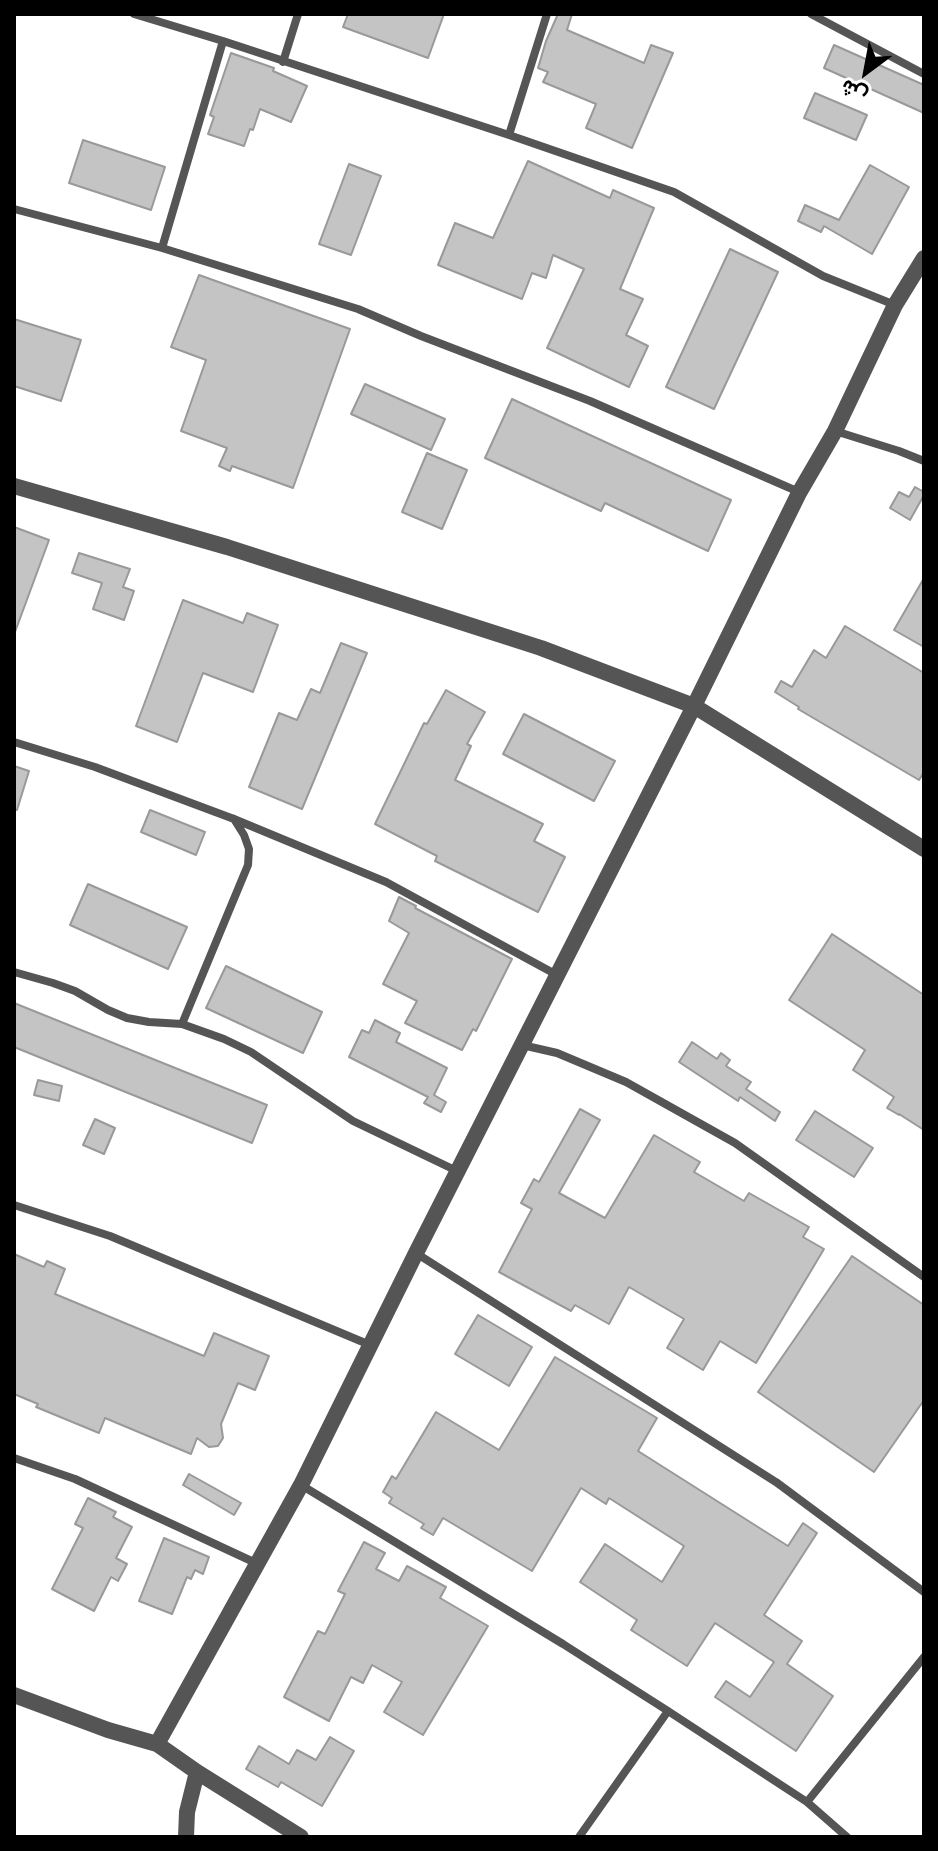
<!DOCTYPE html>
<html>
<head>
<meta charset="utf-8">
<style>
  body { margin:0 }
  #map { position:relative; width:938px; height:1851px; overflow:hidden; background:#fff; font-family:"Titillium Web",Vazirmatn,sans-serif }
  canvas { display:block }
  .frame { position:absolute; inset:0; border:16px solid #000; pointer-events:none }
  .north { position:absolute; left:826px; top:32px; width:80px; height:80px; -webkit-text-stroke:6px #fff; paint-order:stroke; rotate:212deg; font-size:22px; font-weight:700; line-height:32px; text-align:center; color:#000 }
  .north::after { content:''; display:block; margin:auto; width:28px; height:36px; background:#000; clip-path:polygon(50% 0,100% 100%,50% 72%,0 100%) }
</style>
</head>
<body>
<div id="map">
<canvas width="938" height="1851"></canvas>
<div class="frame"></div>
<div class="north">ش</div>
</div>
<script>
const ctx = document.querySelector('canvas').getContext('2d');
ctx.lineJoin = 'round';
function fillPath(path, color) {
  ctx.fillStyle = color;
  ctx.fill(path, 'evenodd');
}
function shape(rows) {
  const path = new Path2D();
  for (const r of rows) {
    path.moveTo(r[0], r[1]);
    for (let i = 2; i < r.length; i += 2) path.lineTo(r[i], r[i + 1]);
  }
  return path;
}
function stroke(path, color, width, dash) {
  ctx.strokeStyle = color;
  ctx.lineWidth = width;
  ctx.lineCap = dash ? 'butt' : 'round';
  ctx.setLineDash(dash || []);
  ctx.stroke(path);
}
const building = shape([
  [348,14,444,14,428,58,343,27,348,14],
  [558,14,572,14,567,30,644,63,651,45,673,53,632,148,586,128,596,104,543,82,548,72,538,68,546,41,558,14],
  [834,45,924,85,924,113,824,68,834,45],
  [231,53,274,68,273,71,307,86,291,122,260,109,253,130,250,129,244,146,208,134,214,117,210,115,231,53],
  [815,93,867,115,856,140,804,118,815,93],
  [83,140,165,167,151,210,69,183,83,140],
  [528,161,610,198,613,190,654,208,620,289,643,299,626,335,648,346,629,387,547,348,584,269,553,255,546,278,532,273,522,299,438,265,455,223,493,238,528,161],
  [349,164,381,176,351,255,319,244,349,164],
  [870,165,909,187,872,254,824,226,821,232,798,221,805,205,839,220,870,165],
  [730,249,778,272,714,409,666,387,730,249],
  [199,275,350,329,293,488,232,466,230,471,219,466,227,448,181,431,206,360,171,347,199,275],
  [14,319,81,340,61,401,14,386,14,319],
  [365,384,445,419,431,450,351,414,365,384],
  [512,399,731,500,708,551,605,503,601,511,485,458,512,399],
  [427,453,467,470,442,529,402,512,427,453],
  [915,487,924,492,924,495,910,520,890,508,899,492,909,497,915,487],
  [14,527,49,540,15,632,14,632,14,527],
  [79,553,130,569,123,587,134,591,124,620,93,609,102,583,72,573,79,553],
  [924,578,924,647,894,630,924,578],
  [183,600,243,623,247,613,278,625,253,692,203,673,177,742,136,726,183,600],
  [845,626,924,673,924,772,919,780,798,709,799,707,775,692,781,681,792,687,814,650,826,658,845,626],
  [341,643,367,653,302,809,249,787,279,713,297,720,311,689,320,693,341,643],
  [446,690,485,712,467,744,471,746,455,780,543,824,534,841,565,857,538,912,435,861,437,856,375,824,424,723,427,724,446,690],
  [524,714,615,761,594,801,503,754,524,714],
  [14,766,29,771,17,810,14,809,14,766],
  [150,810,205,832,196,855,141,832,150,810],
  [88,884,187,927,168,969,70,925,88,884],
  [399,897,416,906,415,908,512,959,476,1031,473,1029,462,1050,405,1023,417,1001,383,984,409,933,389,921,399,897],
  [832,934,924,995,924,1130,899,1114,899,1115,887,1108,894,1097,853,1070,865,1050,789,1000,832,934],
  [226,966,322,1012,303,1053,206,1008,226,966],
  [14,1003,267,1105,252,1143,14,1047,14,1003],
  [375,1020,400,1033,396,1042,447,1068,434,1095,446,1102,441,1112,424,1103,428,1097,349,1057,362,1030,369,1033,375,1020],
  [692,1042,717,1059,721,1053,730,1060,726,1066,751,1082,746,1089,780,1112,775,1121,740,1097,738,1101,679,1062,692,1042],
  [38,1080,62,1086,59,1101,34,1095,38,1080],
  [580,1109,600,1120,559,1193,605,1218,654,1135,700,1162,694,1172,744,1201,749,1193,809,1227,803,1237,824,1249,756,1363,720,1341,703,1370,667,1348,684,1319,629,1287,609,1324,575,1305,571,1311,499,1272,532,1209,521,1203,534,1179,539,1182,580,1109],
  [815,1111,873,1148,854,1177,796,1140,815,1111],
  [95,1119,115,1128,104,1154,83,1145,95,1119],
  [14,1254,44,1267,47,1261,65,1269,55,1294,204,1356,214,1333,269,1356,255,1390,238,1383,221,1424,223,1438,218,1446,209,1447,197,1438,191,1454,105,1418,99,1433,36,1407,38,1404,14,1394,14,1254],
  [852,1256,924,1305,924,1400,874,1472,758,1392,852,1256],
  [478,1315,532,1347,509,1386,455,1354,478,1315],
  [555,1357,657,1418,638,1451,788,1546,803,1523,817,1533,764,1615,802,1641,787,1664,833,1696,796,1751,715,1697,726,1681,750,1697,774,1662,715,1623,687,1666,631,1630,637,1620,580,1582,605,1544,662,1582,684,1546,609,1498,606,1504,581,1488,532,1571,443,1518,433,1535,421,1528,424,1524,389,1503,392,1498,383,1492,392,1476,396,1479,436,1412,499,1450,555,1357],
  [189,1474,241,1503,234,1515,183,1485,189,1474],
  [88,1498,116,1512,113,1517,132,1527,116,1558,127,1564,118,1581,111,1577,94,1611,52,1589,83,1528,75,1524,88,1498],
  [164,1538,209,1557,203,1574,195,1570,191,1579,187,1577,172,1614,139,1601,164,1538],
  [364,1542,385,1553,376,1569,399,1581,407,1566,446,1587,440,1598,488,1626,423,1735,384,1712,402,1682,372,1665,363,1683,351,1677,329,1721,284,1697,318,1631,325,1634,345,1594,338,1591,364,1542],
  [330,1737,354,1751,322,1806,281,1782,278,1787,246,1769,259,1746,289,1764,297,1750,316,1760,330,1737]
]);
const service = shape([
  [134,14,223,41,509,135,674,192,823,276,895,305],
  [811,14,924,74],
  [283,62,298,14],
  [509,135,547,14],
  [14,209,162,248,358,309,421,336,590,401,799,492],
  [162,248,223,41],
  [835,431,899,451,924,461],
  [14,742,95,767,234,819,386,882,557,975],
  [14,972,53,983,75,991,108,1010,127,1018,149,1022,182,1024,224,1039,251,1052,353,1121,457,1171],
  [182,1024,248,865,249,849,244,835,234,819],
  [522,1045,557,1053,626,1082,735,1143,924,1277],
  [14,1205,110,1236,370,1345],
  [416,1253,776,1482,924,1592],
  [14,1458,75,1479,258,1564],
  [301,1485,563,1644,668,1711,807,1802,847,1837],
  [807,1802,924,1657],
  [579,1837,668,1711]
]);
const minor = shape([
  [14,486,227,547,541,648,694,706,924,849],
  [14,1695,108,1730,157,1744,197,1772,301,1837],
  [157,1744,301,1485,416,1253,694,706,799,493,835,431,895,305,924,258],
  [186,1837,187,1812,197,1772]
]);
fillPath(building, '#c4c4c4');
stroke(building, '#999', 2);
stroke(service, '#555', 8);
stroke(minor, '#555', 16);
</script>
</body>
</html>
